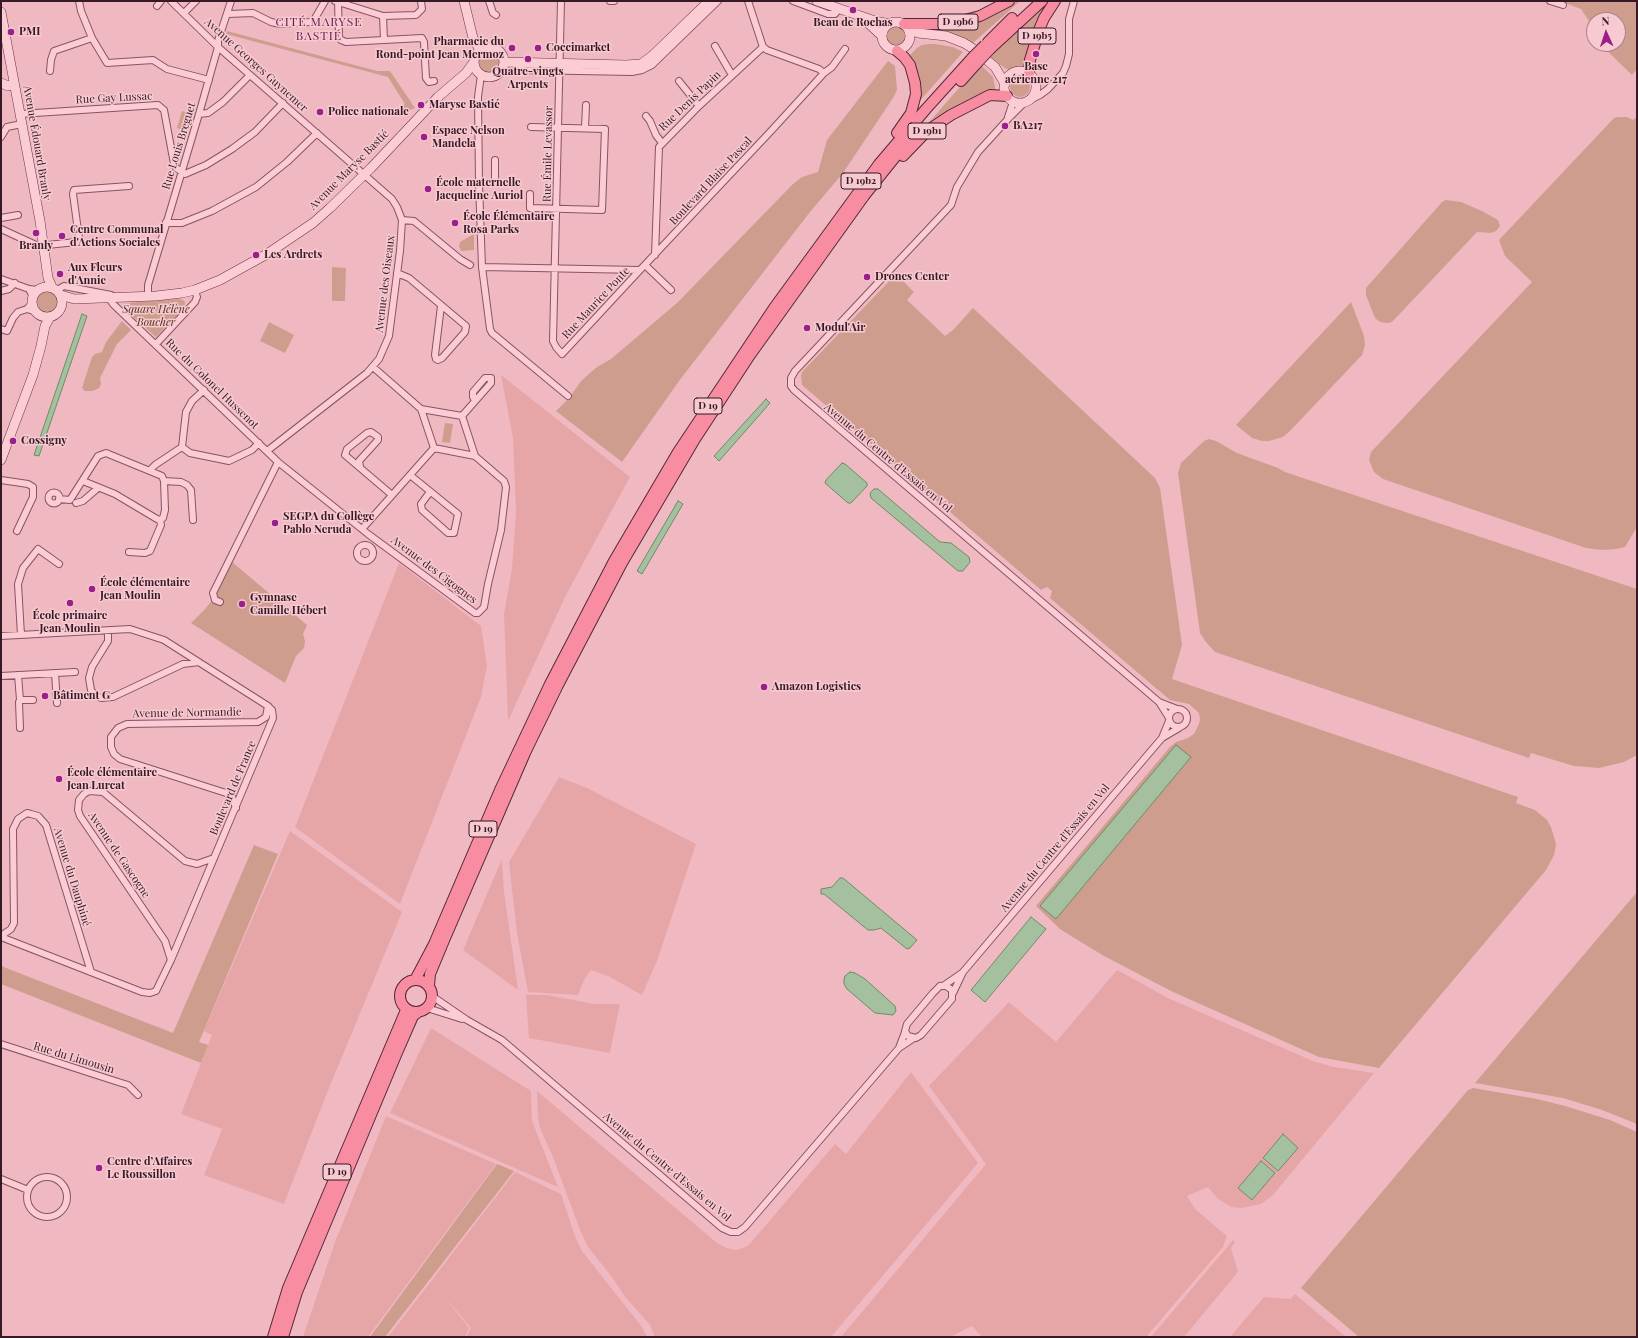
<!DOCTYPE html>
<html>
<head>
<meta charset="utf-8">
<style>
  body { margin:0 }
  #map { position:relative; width:1638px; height:1338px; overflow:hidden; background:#f0b9c2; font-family:"Playfair Display",serif }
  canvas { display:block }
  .frame { position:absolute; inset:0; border:2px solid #351924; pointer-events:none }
  .north { position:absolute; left:1586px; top:12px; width:40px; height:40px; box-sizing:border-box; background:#f7c9d0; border:1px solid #a9838b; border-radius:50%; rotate:357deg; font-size:11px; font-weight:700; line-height:16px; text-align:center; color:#351924 }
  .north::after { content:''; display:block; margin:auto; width:14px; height:18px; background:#9a1f8b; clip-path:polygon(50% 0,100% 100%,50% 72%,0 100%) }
</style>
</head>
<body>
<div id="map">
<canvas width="1638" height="1338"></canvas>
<div class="frame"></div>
<div class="north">N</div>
</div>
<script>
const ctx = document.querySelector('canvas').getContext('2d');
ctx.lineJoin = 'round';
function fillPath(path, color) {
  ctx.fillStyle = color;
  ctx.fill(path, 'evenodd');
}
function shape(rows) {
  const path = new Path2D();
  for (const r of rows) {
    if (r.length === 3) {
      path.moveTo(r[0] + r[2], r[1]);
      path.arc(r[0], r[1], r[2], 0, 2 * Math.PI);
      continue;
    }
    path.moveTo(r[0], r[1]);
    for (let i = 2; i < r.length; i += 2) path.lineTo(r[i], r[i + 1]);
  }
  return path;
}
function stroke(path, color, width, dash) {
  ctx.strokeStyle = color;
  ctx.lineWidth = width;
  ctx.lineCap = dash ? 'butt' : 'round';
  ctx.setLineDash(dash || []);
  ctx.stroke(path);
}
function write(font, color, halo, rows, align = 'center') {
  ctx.font = font + ' "Playfair Display",serif';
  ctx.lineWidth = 3;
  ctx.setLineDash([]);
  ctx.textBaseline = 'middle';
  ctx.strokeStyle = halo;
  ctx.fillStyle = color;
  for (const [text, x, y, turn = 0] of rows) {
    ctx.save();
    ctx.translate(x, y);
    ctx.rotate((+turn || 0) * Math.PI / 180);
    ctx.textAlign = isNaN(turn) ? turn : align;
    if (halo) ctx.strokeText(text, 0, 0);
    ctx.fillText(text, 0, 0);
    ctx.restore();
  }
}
const farmland = shape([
  [501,375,630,477,567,593,508,721,504,614,512,568,516,511,513,438],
  [399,563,481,626,487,666,481,697,400,904,295,827],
  [559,777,587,788,696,844,657,961,642,995,608,976,591,970,584,980,578,995,528,992,517,933,509,862],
  [290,831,402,912,327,1093,284,1204,204,1175,222,1129,181,1114,212,1035,204,1031],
  [502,859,504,892,518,990,463,950],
  [1117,970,1170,999,1313,1061,1334,1067,1374,1073,1273,1195,1261,1204,1241,1208,1231,1207,1217,1198,1208,1187,1187,1196,1196,1210,1227,1236,1223,1247,1146,1337,982,1337,972,1326,950,1337,841,1337,986,1164,929,1086,1009,1002,1056,1042],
  [526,995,547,995,594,1004,620,1004,610,1053,529,1038],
  [431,1028,531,1091,532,1121,558,1187,390,1113],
  [911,1072,978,1163,831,1337,655,1337,650,1325,626,1298,612,1277,588,1247,580,1230,553,1157,540,1128,538,1117,537,1091,717,1243,727,1248,736,1250,748,1246,835,1144,846,1154],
  [386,1116,496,1164,368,1337,303,1337,335,1242],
  [515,1172,561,1194,575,1236,582,1251,642,1327,647,1337,466,1337,471,1328,444,1296,469,1328,465,1337,422,1337,425,1331,422,1337,388,1337],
  [1233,1240,1235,1242,1231,1248,1238,1272,1184,1337,1151,1337],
  [1295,1294,1346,1337,1230,1337,1264,1297,1291,1299]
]);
const green = shape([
  [1018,1,1020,1,973,43,953,34,919,31,916,27,974,21,996,13],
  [1049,1,1025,68,1016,69,1012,71,1005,68,988,57],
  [1567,1,1637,1,1637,69,1632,75,1600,44,1618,44,1618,20,1605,20,1599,15,1592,22,1589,21,1581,9,1565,3],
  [896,36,9],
  [227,31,377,71,390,71,415,108,397,115,394,112,405,104,388,77,226,34],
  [929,44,935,44,953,47,963,52,918,103,908,57,917,48,922,45],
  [489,63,11],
  [888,61,895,66,897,90,893,98,843,173,810,212,679,381,622,462,556,411,570,397,581,381,597,367,611,359,677,303,793,184,802,177,818,172,827,140],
  [980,64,993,77,996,92,924,128],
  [1020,87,10],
  [182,111,191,114,186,131,177,128],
  [1618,117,1627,117,1633,120,1637,117,1637,527,1625,547,1616,549,1602,550,1586,548,1383,479,1374,472,1369,460,1371,452,1532,282,1505,256,1499,240,1614,118],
  [1446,200,1461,202,1482,211,1498,220,1500,226,1496,231,1491,233,1477,232,1392,322,1388,323,1380,322,1375,318,1366,295,1366,288,1442,202],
  [474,234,474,250,461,251,459,246,460,242],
  [332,267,346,268,345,301,332,301],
  [896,274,914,292,907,300,945,336,953,330,973,308,1155,478,1160,488,1182,645,1172,679,1518,797,1516,803,1535,810,1547,820,1551,827,1556,844,1554,855,1546,870,1379,1068,1319,1057,1171,991,1104,956,1076,939,1060,929,1036,906,1170,747,1176,742,1188,738,1194,734,1199,724,1200,719,1199,713,1189,704,1170,700,1050,598,1052,591,1047,587,1041,590,802,385,801,376,802,372],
  [48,302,11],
  [179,299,183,300,185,302,184,308,156,337,122,307,125,303],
  [1351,302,1364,336,1365,345,1362,355,1289,432,1283,437,1269,441,1262,441,1252,438,1236,425],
  [122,321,131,330,117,344,100,378,101,384,99,388,93,391,85,391,82,388,92,357,95,354,102,352,106,342],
  [269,322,294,335,285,353,260,341],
  [445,423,453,424,450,443,442,442],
  [1209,439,1216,441,1237,453,1278,468,1285,472,1637,589,1637,755,1624,762,1599,768,1574,766,1531,753,1529,758,1215,652,1206,642,1200,633,1178,473,1181,463,1204,441],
  [232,562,307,625,303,634,305,641,304,648,296,656,285,683,191,623,206,608,216,595],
  [254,845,278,854,199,1042,208,1045,201,1063,1,984,1,966,173,1033],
  [1637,892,1637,1124,1602,1110,1563,1098,1475,1083],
  [1473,1088,1537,1099,1565,1106,1610,1120,1637,1132,1637,1337,1359,1337,1301,1288,1468,1090],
  [497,1164,514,1171,385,1337,370,1337]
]);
const water = shape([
  [82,314,87,316,39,456,34,455,82,314],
  [766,399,770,403,719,461,714,456,766,399],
  [842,463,845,464,867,483,867,486,851,503,848,503,825,483,826,480,842,463],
  [874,489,878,489,940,542,951,543,969,557,970,562,963,571,958,571,871,498,870,493,874,489],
  [678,501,683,504,642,574,637,571,678,501],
  [1176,745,1191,757,1056,919,1040,906,1176,745],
  [840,878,843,878,917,940,910,948,907,949,881,928,874,930,868,930,824,894,821,894,821,889,832,887,840,878],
  [1031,917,1046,929,985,1002,971,990,1031,917],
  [850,972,855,973,865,979,895,1006,896,1011,893,1015,875,1013,847,989,844,984,844,979,845,976,850,972],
  [1283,1134,1298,1148,1278,1171,1263,1158,1283,1134],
  [1261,1161,1275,1173,1252,1200,1238,1188,1261,1161]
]);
const street = shape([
  [79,1,81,11,92,38,107,63,153,60,167,69,209,80],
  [171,1,218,47,392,199,397,207,402,220,400,251,389,336,379,359,367,373,267,451],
  [335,1,383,16,416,15,422,9,421,1],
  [489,1,493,13,496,15],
  [561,1,553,341,556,347,562,354,640,270],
  [610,1,614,1],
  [793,1,828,14,835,14,839,9],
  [1550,1,1563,5],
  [338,2,339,37,341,40,346,42,422,38,424,42,426,78,429,82,434,81],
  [157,6,161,1],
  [184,13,196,1],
  [228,14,253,13,271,22,280,24,310,22,314,20,325,1],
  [383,16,384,40],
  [715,46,732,75],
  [518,62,519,68,524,70,632,72,642,70,652,65,718,1],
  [50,71,51,60,54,51,92,38],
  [824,73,832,67,845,49],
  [481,75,478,97,479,183,482,267,490,329,492,333,568,396],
  [679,81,699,106],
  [1030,100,1040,95,1048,89,1063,73,1066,66,1069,54,1069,19,1074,1],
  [1025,102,1008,119,978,152,957,187,951,205,795,371,791,378,791,386,794,390,1159,702,1177,709],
  [20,114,158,105,164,110,174,164,176,168,185,174,206,165,232,149,255,132,283,103],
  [199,114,208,113,223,102,250,75],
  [646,116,650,121,656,135,662,143],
  [1008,117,1013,102],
  [585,128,586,105],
  [1,137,7,127,22,124],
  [479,183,493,183,495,181,495,160],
  [530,194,530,208,602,210,605,129,531,127],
  [1,218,18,215],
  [402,220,414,221,460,259,470,265],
  [166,222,168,223,182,223,212,211,256,187,287,162,317,133],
  [1,229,38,246,76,242,79,238,73,194,74,190,129,186],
  [655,255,659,147,699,106,763,47],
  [645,265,671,290],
  [482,267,640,270,771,131,824,73,819,69,767,50,763,47,748,1],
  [397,273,409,278,466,326,465,332,442,358,438,360,436,359,435,355,441,306],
  [1,279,29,289,38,290],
  [29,289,33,297],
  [57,290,64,286,111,295],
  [1,291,9,289,15,283],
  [148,297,148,285,199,114,218,47,218,41,231,1],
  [109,298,113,304,278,462,368,534,475,613,478,613,484,607,488,584,501,530,506,487,504,481,475,456],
  [27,309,32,303],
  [1,329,7,331,13,318,18,312,27,309,35,311],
  [156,344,195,302,197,297,195,290],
  [373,367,421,409,462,416,475,456,434,448,421,409],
  [204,390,192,401,186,412,182,447,190,453,229,461,252,450,259,443],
  [462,416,491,383,491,378,485,378,473,392,473,397,475,401],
  [360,467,359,461,378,440,378,437,371,432,367,433,347,449,345,455,392,495],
  [150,470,155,465,182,447],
  [410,475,458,514,454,533,448,533,422,510,421,504,430,492],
  [1,480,28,484,33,487,33,497,17,531],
  [164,481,181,482,187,485,191,490,193,520],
  [54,498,5.5],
  [59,499,70,500,98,456,106,453,162,476,164,481,165,510,163,518,160,520,157,519,115,494,83,481],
  [76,503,83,501,98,488],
  [362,529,434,448],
  [365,553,8],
  [129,552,145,553,150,551,161,525,160,520],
  [220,602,215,600,213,593,278,462],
  [108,631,108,641,92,667,89,678,91,690,95,695,101,698,113,697,183,664,199,662],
  [21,635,18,584,23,568,38,549,59,564],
  [1,636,130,629,164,640,268,706,272,710,273,718,171,960,156,991,150,993,142,992,1,937],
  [55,673,57,703],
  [18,675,20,700,19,702,20,728],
  [1,676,75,672],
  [20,700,33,700],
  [1159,702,1169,718],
  [1178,718,9],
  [1162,738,1169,721],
  [236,808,232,797,226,793,120,759,114,754,111,747,111,737,118,728,127,724,258,722,266,717,268,706],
  [1,936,11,929,14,923,13,829,18,819,27,813,31,814,38,816,46,825,91,972],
  [171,960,165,941,80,816,78,810,79,800,84,794,89,791,103,792,185,861,197,864,214,858],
  [940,986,946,986,952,990,952,999,921,1035,916,1038,908,1036,905,1031,907,1024,933,993,940,986],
  [943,986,962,973],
  [953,993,963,972,1156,745,1162,738,1179,728],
  [432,996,467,1020,502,1040,722,1228,731,1232,738,1232,745,1227,899,1048,905,1032],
  [427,1008,462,1019],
  [1,1044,115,1081,128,1085,138,1095],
  [899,1048,914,1038],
  [47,1197,20],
  [1,1179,28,1190]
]);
const secondary = shape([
  [464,1,473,38,480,50],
  [817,1,875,21,889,24],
  [1,12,40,221,48,278,52,287],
  [861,19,867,22,882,36],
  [896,36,14],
  [909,29,918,33,946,36,964,43,972,48,995,67,1005,84],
  [489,62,15],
  [505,62,626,65,641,64,652,56,709,1],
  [1020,87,16],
  [1,83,8,86,14,84],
  [47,302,15],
  [61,295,74,299,156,296,182,293,195,290,220,280,267,254,313,223,330,208,371,168,438,97,466,73,474,62],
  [1,460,33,375,41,346,45,326,50,317]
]);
const primary = shape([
  [904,24,943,24,961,21,980,16,1009,1],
  [988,42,1012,18],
  [991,48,1042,1],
  [897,51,904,57,910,65,915,83,916,94,911,113,897,133],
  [1029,74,1030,60,1039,30,1044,18,1055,1],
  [961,81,977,63],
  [903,156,927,131,951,115,990,95,1007,96],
  [416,996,16],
  [415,980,434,944,500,790,550,684,614,561,678,452,774,308,879,164,926,109,972,58],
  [429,986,430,974,445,938,525,753,558,685,622,563,695,439,750,355,864,196,908,141],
  [273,1337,288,1288,406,1010],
  [283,1337,297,1292,396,1055,413,1016,417,1013]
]);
const primaryBridge = shape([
  [972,58,985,45],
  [977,63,991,48]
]);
const markers = [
  [853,10,4,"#9a1f8b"],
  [11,32,4,"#9a1f8b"],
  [512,48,4,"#9a1f8b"],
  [538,48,4,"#9a1f8b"],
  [1036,54,4,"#9a1f8b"],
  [528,59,4,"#9a1f8b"],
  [421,105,4,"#9a1f8b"],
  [320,112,4,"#9a1f8b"],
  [1005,126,4,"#9a1f8b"],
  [424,137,4,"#9a1f8b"],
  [428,189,4,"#9a1f8b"],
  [455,223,4,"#9a1f8b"],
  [36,233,4,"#9a1f8b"],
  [62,236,4,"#9a1f8b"],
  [256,255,4,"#9a1f8b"],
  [60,274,4,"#9a1f8b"],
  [867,277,4,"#9a1f8b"],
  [807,328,4,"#9a1f8b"],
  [13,441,4,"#9a1f8b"],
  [275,523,4,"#9a1f8b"],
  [92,589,4,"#9a1f8b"],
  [70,603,4,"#9a1f8b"],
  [242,604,4,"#9a1f8b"],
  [764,687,4,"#9a1f8b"],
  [45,696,4,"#9a1f8b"],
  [59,779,4,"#9a1f8b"],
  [99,1168,4,"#9a1f8b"]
];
const shields = [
  [958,22,40],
  [1037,36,38],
  [927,131,38],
  [861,181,40],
  [708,406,28],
  [483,829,28],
  [337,1172,28]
];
const shieldNames = [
  ["D 19b6",958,22],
  ["D 19b5",1037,36],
  ["D 19b1",927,131],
  ["D 19b2",861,181],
  ["D 19",708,406],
  ["D 19",483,829],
  ["D 19",337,1172]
];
const poiNames = [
  ["Beau de Rochas",853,23,"center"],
  ["PMI",19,32],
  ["Pharmacie du",504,42,"right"],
  ["Rond-point Jean Mermoz",504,55,"right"],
  ["Coccimarket",546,48],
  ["Base",1036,67,"center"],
  ["aérienne 217",1036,80,"center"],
  ["Quatre-vingts",528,72,"center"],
  ["Arpents",528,85,"center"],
  ["Maryse Bastié",429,105],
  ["Police nationale",328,112],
  ["BA217",1013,126],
  ["Espace Nelson",432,131],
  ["Mandela",432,144],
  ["École maternelle",436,183],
  ["Jacqueline Auriol",436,196],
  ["École Élémentaire",463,217],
  ["Rosa Parks",463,230],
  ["Centre Communal",70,230],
  ["d'Actions Sociales",70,243],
  ["Branly",36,246,"center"],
  ["Les Ardrets",264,255],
  ["Aux Fleurs",68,268],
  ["d'Annie",68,281],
  ["Drones Center",875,277],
  ["Modul'Air",815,328],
  ["Cossigny",21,441],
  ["SEGPA du Collège",283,517],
  ["Pablo Neruda",283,530],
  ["École élémentaire",100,583],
  ["Jean Moulin",100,596],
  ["Gymnase",250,598],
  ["Camille Hébert",250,611],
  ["École primaire",70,616,"center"],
  ["Jean Moulin",70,629,"center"],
  ["Amazon Logistics",772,687],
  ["Bâtiment G",53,696],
  ["École élémentaire",67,773],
  ["Jean Lurcat",67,786],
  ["Centre d’Affaires",107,1162],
  ["Le Roussillon",107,1175]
];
const streetNames = [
  ["Avenue Georges Guynemer",256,65,42],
  ["Rue Gay Lussac",114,98,-3],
  ["Rue Denis Papin",690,101,-44],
  ["Avenue Édouard Branly",37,143,80],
  ["Rue Louis Breguet",179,146,-73],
  ["Rue Émile Levassor",548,154,-89],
  ["Avenue Maryse Bastié",349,170,-45],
  ["Boulevard Blaise Pascal",711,181,-47],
  ["Avenue des Oiseaux",385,284,-83],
  ["Rue Maurice Ponte",596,303,-47],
  ["Rue du Colonel Hussenot",212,384,44],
  ["Avenue du Centre d'Essais en Vol",888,458,40],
  ["Avenue des Cigognes",434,570,37],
  ["Avenue de Normandie",187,713,-1],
  ["Boulevard de France",233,788,-67],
  ["Avenue du Centre d'Essais en Vol",1055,848,-50],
  ["Avenue de Gascogne",119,855,56],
  ["Avenue du Dauphiné",72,877,73],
  ["Rue du Limousin",74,1058,17],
  ["Avenue du Centre d'Essais en Vol",667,1167,40]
];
const parkNames = [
  ["Square Hélène",156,310],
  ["Boucher",156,323]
];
const neighbourhoodNames = [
  ["CITÉ MARYSE",319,22],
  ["BASTIÉ",319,36]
];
fillPath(farmland, '#e6a6a8');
fillPath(green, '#ce9d8d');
fillPath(water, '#a4c09e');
stroke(water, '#6a8d66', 1);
stroke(street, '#875365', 8);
stroke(secondary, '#693649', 10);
stroke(primary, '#54283a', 12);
stroke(street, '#fbccd4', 6);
stroke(secondary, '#fbccd4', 9);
stroke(primary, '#f88ca0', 10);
stroke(primaryBridge, '#54283a', 12, []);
stroke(primaryBridge, '#f88ca0', 10);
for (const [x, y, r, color] of markers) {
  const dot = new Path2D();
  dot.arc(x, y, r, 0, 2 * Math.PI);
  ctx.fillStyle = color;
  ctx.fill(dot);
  stroke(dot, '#f7c9d0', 1.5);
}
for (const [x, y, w] of shields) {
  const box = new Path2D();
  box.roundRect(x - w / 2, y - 8, w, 16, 3);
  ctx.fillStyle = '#f7c9d0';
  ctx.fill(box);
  stroke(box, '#351924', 1);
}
write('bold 10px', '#351924', null, shieldNames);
write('bold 11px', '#351924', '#f7c9d0', poiNames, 'left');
write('11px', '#351924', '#f7c9d0', streetNames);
write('italic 11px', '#53321e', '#f7c9d0', parkNames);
ctx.letterSpacing = '1px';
write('12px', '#64164a', '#f7c9d0', neighbourhoodNames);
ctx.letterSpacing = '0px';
</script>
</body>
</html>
